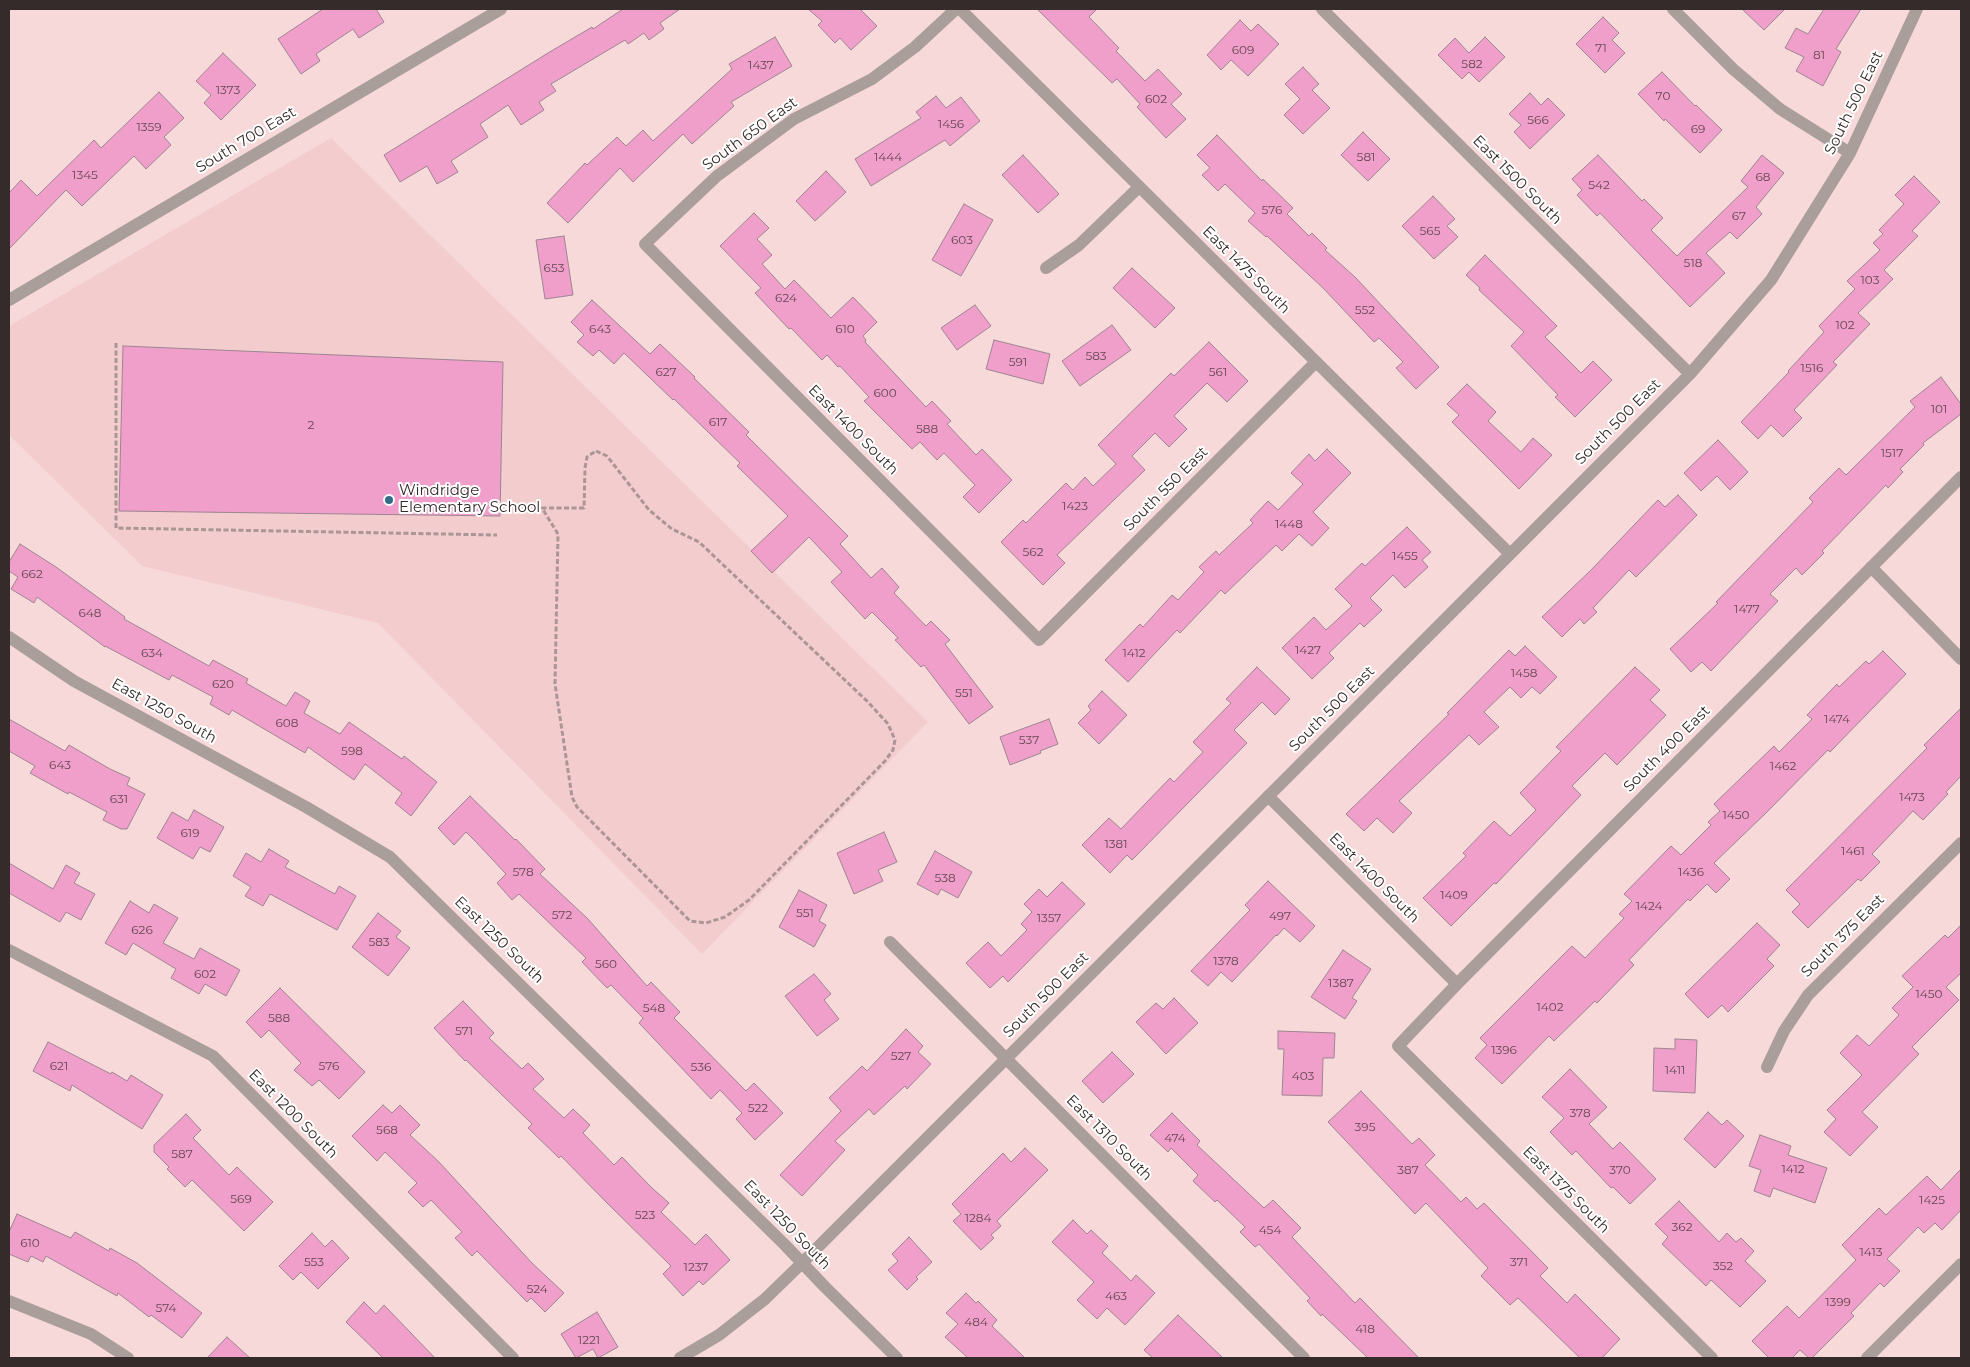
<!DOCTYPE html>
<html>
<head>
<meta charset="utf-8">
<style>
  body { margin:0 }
  #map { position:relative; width:1970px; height:1367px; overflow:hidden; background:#f8d9da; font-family:Montserrat,sans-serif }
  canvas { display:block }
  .frame { position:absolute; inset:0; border:10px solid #362b2b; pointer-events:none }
</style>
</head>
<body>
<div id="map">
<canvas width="1970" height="1367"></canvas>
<div class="frame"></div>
</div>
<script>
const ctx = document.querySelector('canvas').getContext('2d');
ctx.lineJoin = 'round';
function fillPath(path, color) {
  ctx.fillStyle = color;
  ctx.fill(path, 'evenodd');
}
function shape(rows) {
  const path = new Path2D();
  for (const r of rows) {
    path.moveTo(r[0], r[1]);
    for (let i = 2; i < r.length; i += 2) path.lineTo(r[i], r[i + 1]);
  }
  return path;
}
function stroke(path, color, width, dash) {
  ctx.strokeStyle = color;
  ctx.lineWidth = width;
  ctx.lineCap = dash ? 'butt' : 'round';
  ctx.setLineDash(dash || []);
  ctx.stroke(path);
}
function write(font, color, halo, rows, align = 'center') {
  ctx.font = font + ' Montserrat,sans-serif';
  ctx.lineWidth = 4;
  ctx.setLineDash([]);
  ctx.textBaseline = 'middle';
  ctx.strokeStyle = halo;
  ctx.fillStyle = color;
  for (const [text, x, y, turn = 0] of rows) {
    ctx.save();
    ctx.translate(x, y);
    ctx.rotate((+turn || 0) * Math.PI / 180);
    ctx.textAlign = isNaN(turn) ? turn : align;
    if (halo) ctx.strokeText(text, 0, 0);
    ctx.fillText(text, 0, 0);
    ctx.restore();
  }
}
const built = shape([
  [331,138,928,722,702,954,378,623,142,566,9,435,9,326]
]);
const building = shape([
  [323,9,376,9,384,22,359,38,353,29,316,54,320,61,301,74,278,39,323,9],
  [623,9,680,9,660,23,664,29,649,40,644,33,628,44,625,40,551,84,556,91,539,102,544,110,521,125,508,105,480,124,488,137,451,161,458,172,437,184,427,166,400,182,384,155,548,53,592,27,593,29,623,9],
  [808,9,860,9,877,26,851,50,840,38,835,43,818,25,822,21,808,9],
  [1037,9,1097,9,1089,17,1119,48,1116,51,1145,81,1158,69,1182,94,1171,104,1186,119,1166,138,1137,107,1140,104,1117,79,1112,83,1037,9],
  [1742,9,1785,9,1764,30,1742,9],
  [1824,9,1861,9,1836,49,1841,52,1823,86,1796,71,1804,57,1785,48,1796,28,1808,34,1824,9],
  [1603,17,1619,33,1612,40,1625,53,1605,73,1576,44,1603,17],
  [1240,20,1251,31,1258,24,1279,44,1248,76,1231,60,1221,70,1207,55,1240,20],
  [775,37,792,66,731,102,734,106,692,144,683,134,633,182,620,168,568,223,547,203,585,163,587,165,617,137,626,146,643,130,653,141,732,69,729,64,775,37],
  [1485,37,1505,57,1479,82,1469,72,1462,79,1438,55,1455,38,1469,53,1485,37],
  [223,53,256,85,221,120,204,103,211,95,196,81,223,53],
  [1303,67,1319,84,1312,90,1330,108,1303,134,1284,115,1300,99,1285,84,1303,67],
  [1662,72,1695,106,1696,105,1722,130,1700,153,1665,119,1664,121,1638,94,1662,72],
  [159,92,184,118,164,137,171,145,146,169,134,156,82,206,66,190,9,249,9,193,21,180,37,196,94,140,101,148,159,92],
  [1530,93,1541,105,1548,98,1565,115,1530,149,1514,132,1521,125,1509,114,1530,93],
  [936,96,946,108,961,97,980,121,950,146,945,140,871,186,855,159,921,118,916,112,936,96],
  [1363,132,1390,159,1368,181,1341,155,1363,132],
  [1217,135,1262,181,1263,179,1293,208,1287,214,1309,236,1312,233,1327,248,1325,250,1356,278,1439,367,1416,389,1396,368,1403,362,1379,338,1374,342,1323,288,1267,236,1266,237,1248,221,1255,213,1225,184,1218,191,1202,175,1210,168,1197,155,1217,135],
  [1023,155,1059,194,1038,213,1002,175,1023,155],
  [1598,155,1642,201,1644,199,1663,218,1651,230,1677,256,1748,187,1741,181,1762,155,1784,173,1756,207,1762,214,1737,239,1730,232,1706,253,1725,273,1690,307,1600,213,1597,216,1577,195,1582,190,1572,179,1598,155],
  [826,171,846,192,815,221,796,201,826,171],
  [1914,176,1940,202,1912,231,1918,236,1884,270,1893,279,1858,313,1870,324,1833,362,1837,365,1794,410,1802,418,1783,437,1771,425,1758,439,1741,422,1789,372,1788,371,1824,332,1819,326,1855,289,1847,281,1880,250,1873,243,1883,234,1879,230,1904,204,1895,195,1914,176],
  [1433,196,1455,219,1447,226,1458,237,1434,259,1402,226,1433,196],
  [964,204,993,220,961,276,932,260,964,204],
  [754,213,769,228,757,239,772,255,762,264,785,289,794,280,831,318,853,297,877,322,863,336,866,340,865,342,926,407,932,401,951,421,947,424,976,455,982,449,1012,480,979,513,963,497,975,485,944,453,937,460,920,442,912,449,864,401,869,397,840,366,838,367,827,355,822,360,791,328,789,329,755,293,761,288,720,246,754,213],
  [564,236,573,295,545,299,536,240,564,236],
  [1485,255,1557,326,1545,337,1581,373,1593,361,1612,380,1575,417,1555,397,1558,395,1511,346,1524,332,1479,290,1480,288,1466,275,1485,255],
  [1132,268,1175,308,1155,328,1113,288,1132,268],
  [592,300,650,354,660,344,695,377,694,378,749,432,746,435,848,536,840,544,871,578,882,568,899,587,894,593,926,626,931,621,950,640,945,644,993,707,969,724,924,665,921,667,895,640,898,638,872,612,865,619,831,582,842,572,809,537,772,573,751,551,788,516,737,466,740,463,674,399,673,400,624,353,614,364,599,350,593,356,577,342,584,335,571,322,592,300],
  [975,305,991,326,957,350,941,328,975,305],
  [1112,325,1131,350,1080,386,1062,361,1112,325],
  [994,340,1050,354,1043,384,986,369,994,340],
  [1209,342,1248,381,1227,402,1207,383,1174,416,1187,429,1169,447,1155,433,1132,456,1145,470,1057,555,1065,563,1043,585,1001,542,1023,520,1026,523,1066,483,1073,490,1085,477,1093,486,1116,464,1098,445,1171,373,1174,376,1209,342],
  [123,346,503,362,500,516,119,511,123,346],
  [1941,377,1961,404,1961,414,1923,443,1924,445,1900,469,1903,472,1888,488,1886,485,1822,551,1824,553,1802,575,1796,568,1770,594,1778,601,1711,671,1702,662,1691,672,1670,649,1718,603,1716,602,1813,502,1809,498,1839,468,1846,475,1915,407,1910,401,1941,377],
  [1467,384,1496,412,1488,421,1521,452,1533,438,1552,455,1519,489,1452,422,1459,415,1447,404,1467,384],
  [1718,440,1748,472,1730,490,1717,476,1701,491,1684,473,1718,440],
  [1327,449,1351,473,1313,512,1329,528,1312,546,1299,534,1282,551,1276,545,1225,594,1221,590,1180,633,1177,630,1128,682,1105,660,1140,624,1143,627,1172,595,1178,600,1204,572,1199,567,1216,551,1219,555,1253,523,1250,520,1268,501,1278,510,1303,484,1291,473,1309,454,1315,461,1327,449],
  [1678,495,1697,515,1636,577,1629,570,1593,608,1597,612,1584,624,1580,619,1562,637,1542,617,1592,569,1658,500,1665,507,1678,495],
  [1407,527,1431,552,1422,560,1428,567,1405,588,1393,575,1370,598,1382,610,1364,627,1360,623,1329,653,1334,658,1312,679,1282,648,1314,617,1326,630,1352,606,1335,589,1362,563,1365,566,1407,527],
  [20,544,56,567,125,617,124,619,209,666,213,660,248,679,246,683,286,706,295,692,310,701,304,713,340,734,349,722,402,759,404,756,437,782,411,816,395,803,402,793,365,764,354,780,308,747,305,753,232,710,229,715,210,704,213,697,172,675,169,680,105,646,105,647,37,597,34,603,11,589,18,577,9,571,9,562,20,544],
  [1525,646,1557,677,1540,694,1532,687,1521,698,1510,687,1484,712,1499,727,1479,745,1469,735,1399,801,1412,813,1393,833,1377,818,1364,831,1346,814,1449,714,1447,713,1509,650,1515,656,1525,646],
  [1883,651,1906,674,1830,752,1828,750,1766,813,1714,863,1730,879,1716,893,1707,884,1690,901,1688,899,1629,960,1634,965,1597,1003,1595,1001,1554,1041,1549,1036,1502,1084,1475,1058,1487,1045,1480,1038,1572,946,1585,958,1624,918,1619,914,1632,901,1624,894,1671,846,1681,855,1711,825,1708,822,1720,811,1714,804,1774,746,1779,752,1812,719,1807,715,1837,684,1839,687,1866,661,1869,664,1883,651],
  [1257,667,1290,699,1275,715,1262,702,1234,730,1247,743,1132,860,1127,855,1110,873,1082,845,1109,818,1121,829,1170,778,1174,782,1203,752,1193,742,1231,703,1226,699,1257,667],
  [1635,667,1660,690,1650,700,1666,715,1617,765,1605,753,1572,786,1581,795,1496,884,1494,883,1451,926,1423,898,1466,856,1463,853,1494,821,1510,836,1536,810,1520,793,1561,751,1556,747,1635,667],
  [1102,691,1127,715,1099,744,1078,723,1091,710,1088,706,1102,691],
  [1961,708,1961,776,1946,792,1948,794,1923,820,1913,811,1872,854,1880,862,1861,881,1858,879,1808,928,1792,912,1800,904,1786,890,1927,748,1924,745,1961,708],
  [9,719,65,751,69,745,110,769,130,778,127,785,145,794,127,829,121,829,103,820,107,812,69,792,68,794,30,773,35,766,9,751,9,719],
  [1049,719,1058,744,1040,751,1041,753,1010,765,1000,737,1049,719],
  [470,796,515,840,516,839,545,869,540,874,588,919,647,986,651,982,680,1012,674,1018,746,1091,754,1083,783,1113,755,1140,736,1119,742,1113,720,1090,711,1099,639,1023,643,1018,611,985,607,988,582,962,586,958,519,894,512,900,497,883,506,874,476,842,466,832,454,845,438,828,470,796],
  [194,810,224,827,210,852,200,847,193,859,157,838,172,812,188,821,194,810],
  [884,832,897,862,878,870,883,881,854,894,837,853,884,832],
  [269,849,289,861,285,867,335,894,339,886,356,896,337,930,270,894,263,906,245,896,251,887,233,876,246,853,261,862,269,849],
  [935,851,972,872,958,898,941,889,938,895,917,884,935,851],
  [9,863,53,889,66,865,80,873,74,883,95,894,81,920,66,912,60,922,9,893,9,863],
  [1268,881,1315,926,1300,942,1284,928,1277,936,1276,935,1232,982,1221,972,1208,986,1191,971,1250,910,1245,905,1268,881],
  [1062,882,1085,904,1008,982,1003,976,990,988,966,963,988,942,1001,956,1027,930,1021,924,1032,912,1024,904,1039,889,1047,897,1062,882],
  [799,890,827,905,819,921,826,925,814,947,779,927,799,890],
  [130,901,149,913,154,904,178,918,163,943,194,959,200,948,240,970,226,996,205,984,199,994,171,978,176,969,133,943,126,955,105,943,130,901],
  [378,913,401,931,396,937,410,948,388,976,352,947,378,913],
  [1757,923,1780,945,1767,959,1774,966,1728,1012,1722,1005,1708,1018,1685,994,1757,923],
  [1961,925,1961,973,1946,987,1959,1000,1912,1047,1919,1054,1862,1112,1878,1127,1850,1156,1824,1132,1836,1119,1827,1110,1862,1075,1840,1053,1857,1035,1869,1046,1899,1015,1892,1008,1913,987,1902,976,1945,935,1948,938,1961,925],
  [1343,950,1371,969,1352,998,1357,1001,1345,1019,1311,997,1343,950],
  [814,974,831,994,824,1000,839,1019,817,1036,785,996,814,974],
  [280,988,365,1072,339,1099,319,1080,312,1086,294,1070,301,1063,269,1030,261,1038,246,1022,280,988],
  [1174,998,1198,1023,1166,1054,1136,1022,1156,1003,1163,1009,1174,998],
  [463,1001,494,1033,489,1038,522,1069,528,1063,544,1079,533,1089,564,1118,573,1109,590,1125,583,1133,614,1165,622,1157,652,1188,669,1203,661,1212,695,1245,706,1234,730,1260,703,1285,699,1281,683,1296,663,1274,671,1266,607,1203,561,1156,559,1158,528,1128,532,1124,466,1060,465,1061,434,1028,463,1001],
  [906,1029,923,1046,918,1052,931,1064,907,1089,905,1086,874,1115,869,1109,835,1141,845,1150,802,1196,780,1175,841,1111,829,1098,862,1066,867,1071,906,1029],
  [1278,1031,1335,1033,1334,1058,1323,1058,1322,1096,1282,1095,1284,1049,1278,1049,1278,1031],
  [1675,1039,1697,1040,1695,1093,1653,1091,1654,1048,1675,1049,1675,1039],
  [48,1042,111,1074,112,1072,127,1081,131,1075,163,1095,142,1129,72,1085,70,1091,33,1071,48,1042],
  [1112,1052,1134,1074,1103,1103,1082,1081,1112,1052],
  [1570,1069,1607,1107,1589,1124,1613,1149,1620,1142,1656,1179,1630,1204,1613,1187,1611,1188,1576,1151,1572,1155,1550,1132,1564,1118,1542,1097,1570,1069],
  [1361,1091,1412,1144,1419,1138,1435,1155,1425,1165,1461,1202,1466,1197,1477,1209,1484,1203,1548,1268,1540,1276,1567,1303,1575,1294,1620,1339,1602,1358,1580,1358,1518,1298,1510,1305,1481,1276,1488,1268,1426,1203,1415,1214,1328,1122,1361,1091],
  [383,1105,392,1113,400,1105,420,1125,410,1135,439,1162,532,1263,564,1293,545,1312,531,1298,527,1302,477,1251,472,1256,455,1238,462,1232,431,1200,423,1207,408,1192,417,1183,385,1152,377,1161,352,1136,383,1105],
  [1708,1112,1722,1125,1727,1120,1744,1136,1715,1168,1684,1139,1708,1112],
  [1172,1113,1200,1141,1197,1145,1264,1208,1273,1200,1301,1228,1292,1237,1355,1303,1360,1298,1419,1358,1368,1358,1322,1314,1321,1316,1307,1301,1310,1298,1277,1263,1259,1244,1255,1247,1240,1232,1245,1227,1217,1200,1215,1202,1193,1181,1198,1175,1171,1148,1168,1152,1150,1135,1172,1113],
  [186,1114,201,1130,193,1138,229,1175,237,1167,273,1202,244,1231,192,1180,185,1187,167,1169,169,1167,154,1152,154,1145,186,1114],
  [1760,1135,1791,1146,1788,1155,1827,1168,1815,1203,1773,1188,1770,1197,1754,1191,1761,1170,1749,1166,1760,1135],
  [1025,1148,1048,1170,997,1221,1001,1226,991,1235,994,1238,981,1250,953,1221,961,1214,952,1204,1003,1153,1011,1162,1025,1148],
  [1961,1169,1961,1210,1942,1230,1935,1223,1924,1233,1918,1227,1887,1259,1900,1271,1884,1287,1880,1283,1851,1313,1854,1316,1812,1358,1809,1358,1800,1350,1792,1358,1769,1358,1752,1341,1787,1306,1799,1318,1856,1260,1842,1245,1879,1208,1886,1215,1927,1176,1941,1190,1961,1169],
  [1679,1201,1719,1242,1727,1233,1736,1242,1741,1238,1754,1251,1745,1261,1766,1281,1740,1307,1711,1280,1706,1286,1662,1244,1668,1237,1655,1224,1679,1201],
  [17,1214,71,1238,75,1232,109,1251,110,1248,137,1263,202,1313,182,1338,151,1315,149,1317,118,1293,117,1296,46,1256,43,1262,31,1256,28,1262,9,1254,9,1232,17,1214],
  [1073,1220,1087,1234,1091,1230,1108,1246,1102,1253,1131,1281,1136,1275,1155,1293,1125,1325,1107,1308,1097,1319,1077,1300,1094,1282,1052,1242,1073,1220],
  [312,1233,325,1247,332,1240,349,1258,318,1289,301,1272,293,1280,279,1266,312,1233],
  [909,1237,932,1262,916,1277,918,1279,907,1290,888,1270,898,1261,892,1254,909,1237],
  [966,1293,976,1303,978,1301,997,1320,992,1326,1025,1358,968,1358,945,1337,958,1324,946,1313,966,1293],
  [364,1302,376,1314,384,1305,435,1358,383,1358,346,1322,364,1302],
  [597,1312,618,1347,598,1358,593,1349,576,1358,561,1334,597,1312],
  [1178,1315,1223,1358,1153,1358,1144,1350,1178,1315],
  [227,1337,250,1358,207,1358,227,1337]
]);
const path = shape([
  [116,343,116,528,497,535],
  [596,451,607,456,649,510,672,529,699,542,868,702,888,724,895,740,893,750,885,761,749,900,725,917,706,923,690,921,577,807,572,797,555,684,558,534,542,508,584,508,585,468,587,457,596,451]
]);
const street = shape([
  [956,9,915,47,872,79,794,119,717,176,645,244,1039,640,1316,362],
  [960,9,1510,554],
  [1322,9,1690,374],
  [1673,9,1733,69,1780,109,1850,153],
  [1046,268,1079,245,1139,187],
  [9,300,501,9],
  [1871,567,1961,659],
  [9,637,74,681,306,807,390,857,785,1245,825,1287,897,1358],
  [1268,796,1457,984],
  [890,942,1304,1358],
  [9,950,213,1056,513,1358],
  [1767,1067,1784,1031,1808,995,1961,843],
  [9,1301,91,1334,128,1358],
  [680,1358,719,1335,765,1299,802,1263,1690,374,1771,280,1850,153,1917,9],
  [1712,1358,1398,1046,1457,984,1961,477],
  [1867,1358,1961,1264]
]);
const markers = [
  [389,500,5,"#336e86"]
];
const numberNames = [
  ["71",1601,48],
  ["609",1243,50],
  ["81",1819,55],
  ["582",1472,64],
  ["1437",761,65],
  ["1373",228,90],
  ["70",1663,96],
  ["602",1156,99],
  ["566",1538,120],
  ["1456",951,124],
  ["1359",149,127],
  ["69",1698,129],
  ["1444",888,157],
  ["581",1366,157],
  ["1345",85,175],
  ["68",1763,177],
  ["542",1599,185],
  ["576",1272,210],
  ["67",1739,216],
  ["565",1430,231],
  ["603",962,240],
  ["518",1693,263],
  ["653",554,268],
  ["103",1870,280],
  ["624",786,298],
  ["552",1365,310],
  ["102",1845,325],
  ["643",600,329],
  ["610",845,329],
  ["583",1096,356],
  ["591",1018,362],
  ["1516",1812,368],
  ["627",666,372],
  ["561",1218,372],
  ["600",885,393],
  ["101",1939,409],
  ["617",718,422],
  ["2",311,425],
  ["588",927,429],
  ["1517",1892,453],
  ["1423",1075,506],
  ["1448",1289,524],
  ["562",1033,552],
  ["1455",1405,556],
  ["662",32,574],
  ["1477",1747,609],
  ["648",90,613],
  ["1427",1308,650],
  ["634",152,653],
  ["1412",1134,653],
  ["1458",1524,673],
  ["620",223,684],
  ["551",964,693],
  ["1474",1837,719],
  ["608",287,723],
  ["537",1029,740],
  ["598",352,751],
  ["643",60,765],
  ["1462",1783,766],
  ["1473",1912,797],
  ["631",119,799],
  ["1450",1736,815],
  ["619",190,833],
  ["1381",1116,844],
  ["1461",1853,851],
  ["578",523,872],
  ["1436",1691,872],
  ["538",945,878],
  ["1409",1454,895],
  ["1424",1649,906],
  ["551",805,913],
  ["572",562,915],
  ["497",1280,916],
  ["1357",1049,918],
  ["626",142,930],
  ["583",379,942],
  ["1378",1226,961],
  ["560",606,964],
  ["602",205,974],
  ["1387",1341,983],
  ["1450",1929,994],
  ["1402",1550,1007],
  ["548",654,1008],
  ["588",279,1018],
  ["571",464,1031],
  ["1396",1504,1050],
  ["527",901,1056],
  ["621",59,1066],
  ["576",329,1066],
  ["536",701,1067],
  ["1411",1675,1070],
  ["403",1303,1076],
  ["522",758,1108],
  ["378",1580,1113],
  ["395",1365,1127],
  ["568",387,1130],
  ["474",1175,1138],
  ["587",182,1154],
  ["1412",1793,1169],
  ["387",1408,1170],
  ["370",1620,1170],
  ["569",241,1199],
  ["1425",1932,1200],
  ["523",645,1215],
  ["1284",978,1218],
  ["362",1682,1227],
  ["454",1270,1230],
  ["610",30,1243],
  ["1413",1871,1252],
  ["553",314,1262],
  ["371",1519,1262],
  ["352",1723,1266],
  ["1237",696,1267],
  ["524",537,1289],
  ["463",1116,1296],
  ["1399",1838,1302],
  ["574",166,1308],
  ["484",976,1322],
  ["418",1365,1329],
  ["1221",589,1340]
];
const streetNames = [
  ["South 500 East",1854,103,-64],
  ["South 650 East",750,134,-36],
  ["South 700 East",246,140,-31],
  ["East 1500 South",1517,180,45],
  ["East 1475 South",1246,270,45],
  ["South 500 East",1618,422,-45],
  ["East 1400 South",853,430,45],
  ["South 550 East",1166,489,-45],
  ["South 500 East",1332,709,-45],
  ["East 1250 South",164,711,29],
  ["South 400 East",1667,749,-45],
  ["East 1400 South",1374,878,45],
  ["South 375 East",1843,936,-45],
  ["East 1250 South",499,940,44],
  ["South 500 East",1046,995,-45],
  ["East 1200 South",293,1114,45],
  ["East 1310 South",1109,1138,45],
  ["East 1375 South",1566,1190,45],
  ["East 1250 South",787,1225,46]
];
const poiNames = [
  ["Windridge",399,491],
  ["Elementary School",399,508]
];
fillPath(built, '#f3ccce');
fillPath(building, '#f09eca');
stroke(building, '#9d8591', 1);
stroke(path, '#ac9595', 3, [5, 2.5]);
stroke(street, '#a99e99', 12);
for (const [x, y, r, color] of markers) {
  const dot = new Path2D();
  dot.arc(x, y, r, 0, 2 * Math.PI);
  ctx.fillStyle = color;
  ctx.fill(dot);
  stroke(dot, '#fff', 2);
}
write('12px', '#644853', null, numberNames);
write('15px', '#362b2b', '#fff', streetNames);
write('15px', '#362b2b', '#fff', poiNames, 'left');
</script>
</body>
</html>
